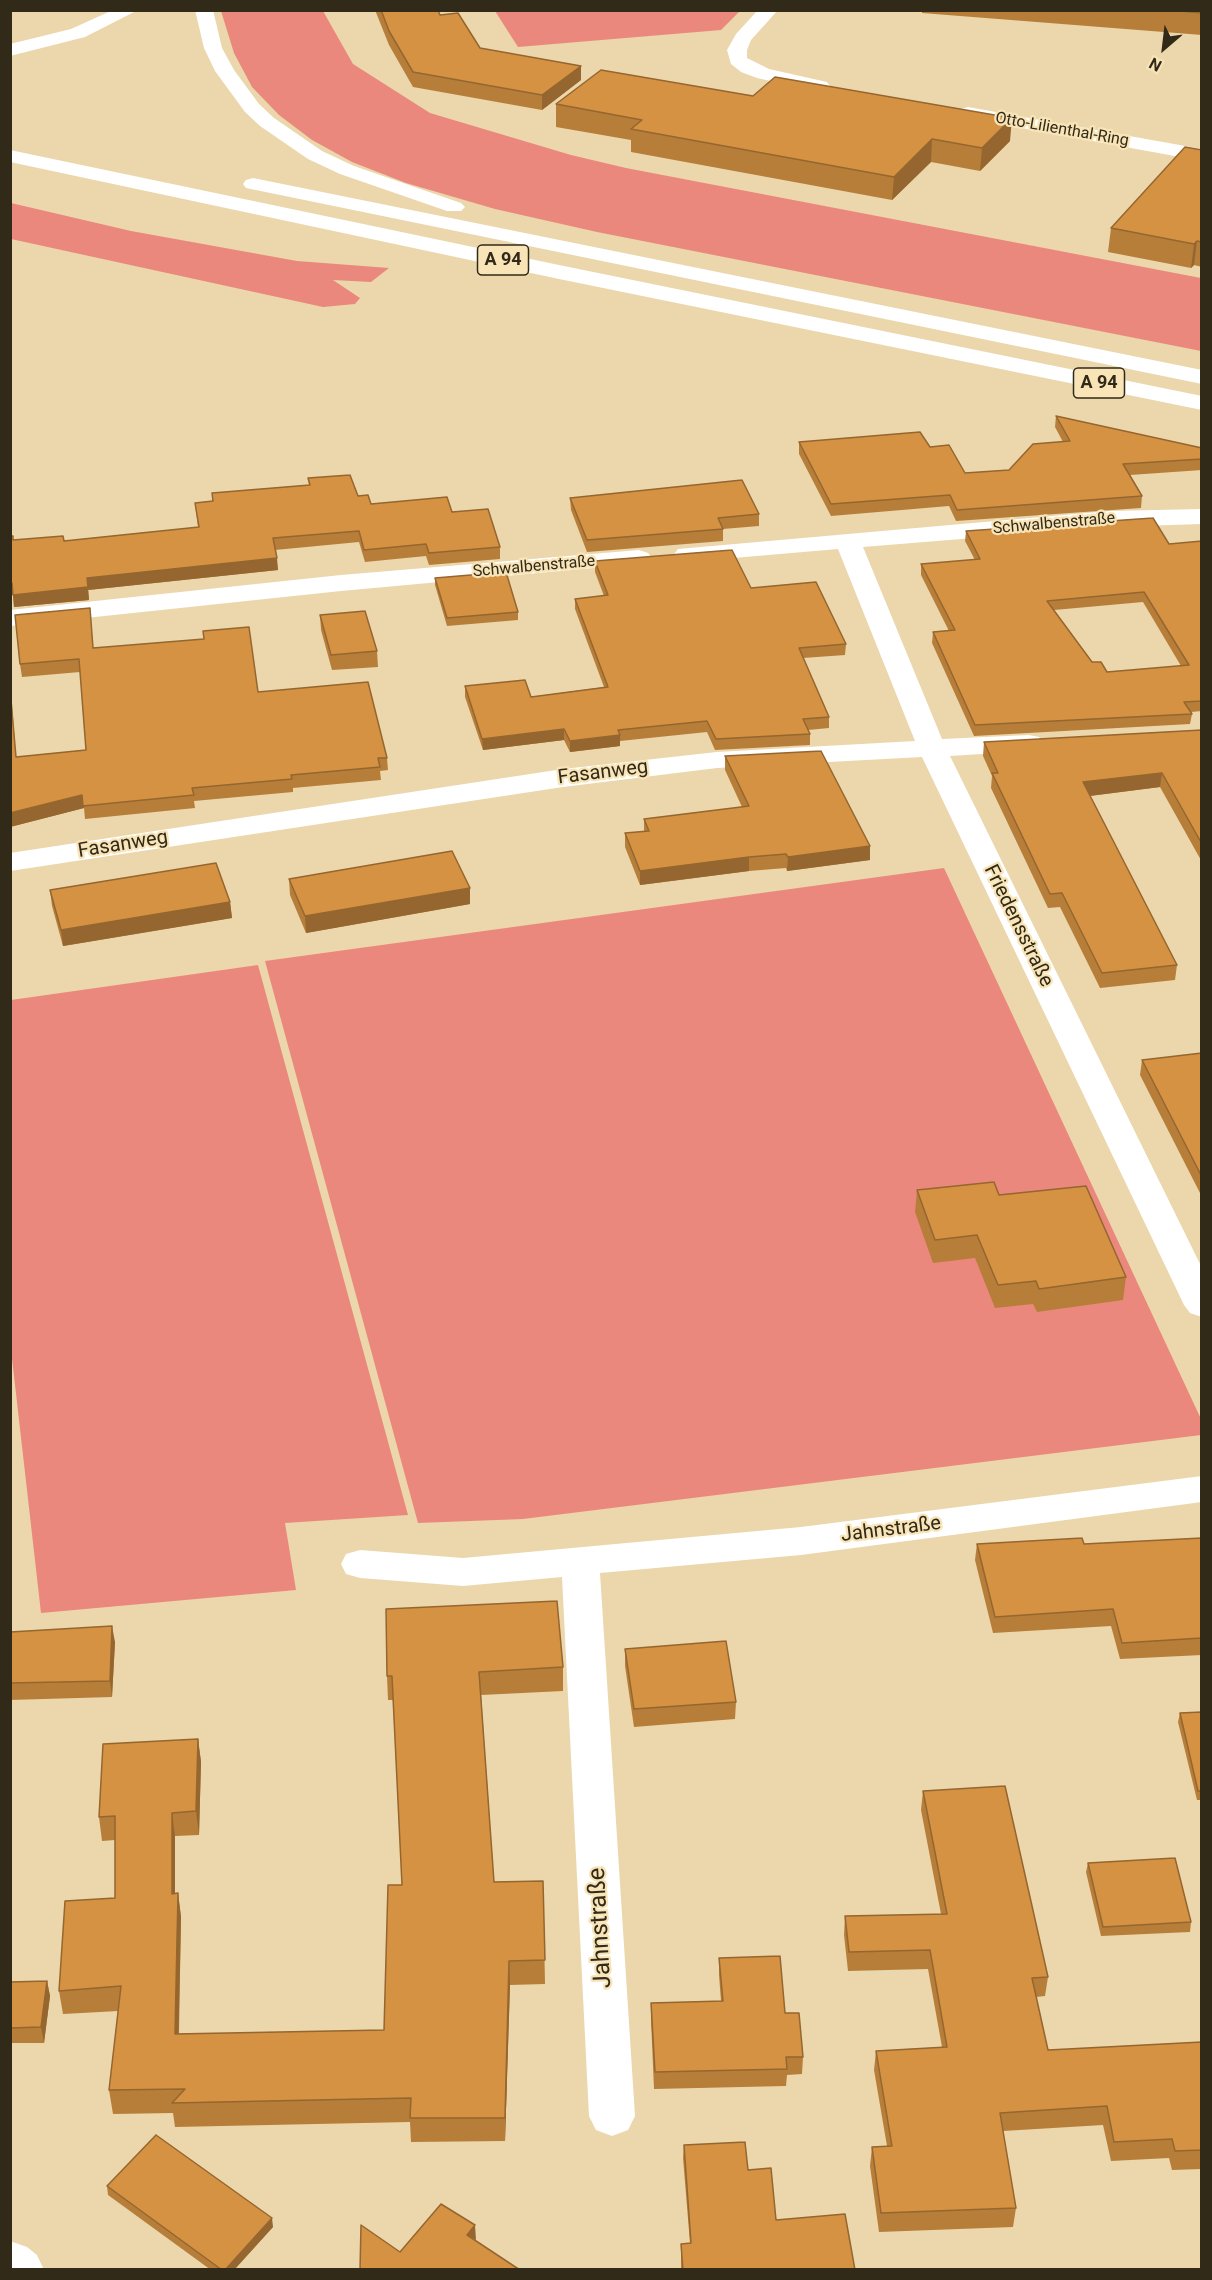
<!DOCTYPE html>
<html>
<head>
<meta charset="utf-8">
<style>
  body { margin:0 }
  #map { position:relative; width:1212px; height:2280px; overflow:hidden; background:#ebd7ab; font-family:Roboto,sans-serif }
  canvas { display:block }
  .frame { position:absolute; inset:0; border:12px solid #312a18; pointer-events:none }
  .north { position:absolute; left:1134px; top:18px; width:60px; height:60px; -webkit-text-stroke:4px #f8e4b7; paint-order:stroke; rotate:208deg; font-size:16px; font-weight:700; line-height:24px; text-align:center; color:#312a18 }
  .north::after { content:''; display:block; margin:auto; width:21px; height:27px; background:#312a18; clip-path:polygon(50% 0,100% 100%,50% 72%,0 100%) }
</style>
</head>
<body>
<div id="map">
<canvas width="1212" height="2280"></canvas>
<div class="frame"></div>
<div class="north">N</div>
</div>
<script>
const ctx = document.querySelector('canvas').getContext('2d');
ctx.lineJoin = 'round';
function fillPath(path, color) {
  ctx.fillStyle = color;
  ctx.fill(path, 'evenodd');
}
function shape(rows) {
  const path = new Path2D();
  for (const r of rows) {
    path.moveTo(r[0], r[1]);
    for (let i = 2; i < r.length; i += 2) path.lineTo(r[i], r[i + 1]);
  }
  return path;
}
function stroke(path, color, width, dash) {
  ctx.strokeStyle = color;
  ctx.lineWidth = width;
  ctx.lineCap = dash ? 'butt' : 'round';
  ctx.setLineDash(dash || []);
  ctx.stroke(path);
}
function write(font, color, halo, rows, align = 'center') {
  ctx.font = font + ' Roboto,sans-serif';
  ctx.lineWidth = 4.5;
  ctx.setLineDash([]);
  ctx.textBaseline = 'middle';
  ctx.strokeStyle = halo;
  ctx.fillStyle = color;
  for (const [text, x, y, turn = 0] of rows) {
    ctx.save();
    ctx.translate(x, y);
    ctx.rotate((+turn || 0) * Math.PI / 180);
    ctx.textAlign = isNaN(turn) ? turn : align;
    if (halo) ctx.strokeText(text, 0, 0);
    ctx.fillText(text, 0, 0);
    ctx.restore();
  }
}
const green = shape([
  [221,11,323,11,353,64,430,113,571,155,626,168,1201,278,1201,351,597,232,495,209,406,183,352,162,312,140,279,115,252,87,234,53],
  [495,11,740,11,721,30,518,47],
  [11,203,131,231,297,261,389,268,371,282,333,280,360,298,355,304,323,307,11,239],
  [944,868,1201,1419,1201,1435,523,1519,418,1523,265,961],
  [258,965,408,1515,285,1523,296,1590,41,1613,10,1341,11,1000]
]);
const street = shape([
  [758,10,778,10,751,40,747,50,747,58,769,69,827,82,830,86,827,90,820,92,757,78,741,72,731,64,727,50,736,34,758,10],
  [968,107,1202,149,1202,161,961,117,958,113,961,109,968,107],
  [1202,509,1202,524,1109,527,863,547,942,739,1029,735,1039,737,1043,743,1039,749,1029,751,950,756,1202,1268,1202,1317,1190,1313,1184,1305,922,757,717,768,563,787,10,871,10,853,563,769,717,752,915,741,838,549,687,562,678,559,674,554,678,549,1109,511,1202,509],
  [639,550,648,553,652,558,648,563,341,591,10,626,10,610,341,575,639,550],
  [1202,1476,1202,1502,801,1555,600,1573,635,2116,628,2130,612,2136,596,2130,589,2116,562,1577,463,1586,360,1578,346,1574,341,1564,346,1554,360,1550,463,1558,801,1527,1202,1476]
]);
const secondary = shape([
  [10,2241,27,2247,37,2255,44,2270,10,2270,10,2241]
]);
const highway = shape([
  [113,10,138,10,85,37,10,56,10,44,71,29,113,10],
  [195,10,213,10,222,48,234,70,259,104,274,118,322,151,354,166,461,203,465,207,461,211,447,211,340,174,308,159,260,126,245,112,215,71,204,48,195,10],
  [10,150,559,265,1202,396,1202,410,559,279,10,162,10,150],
  [253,178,1202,370,1202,384,246,188,243,184,246,180,253,178]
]);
const wall = shape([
  [375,10,438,10,440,15,480,48,581,66,581,80,542,110,413,87,389,45],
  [922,10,1202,10,1202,35,922,13],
  [556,104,1010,141,980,171,931,162,892,200,631,152,631,140,556,127],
  [1202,150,1202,267,1194,265,1191,268,1108,252,1111,228],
  [1056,416,1202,448,1202,470,1130,475,1142,496,1141,508,956,521,949,506,831,516,799,454,799,442,930,447,965,473,1009,470,1063,442,1055,427],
  [308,478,358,496,371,504,452,512,500,547,500,559,429,565,426,556,365,562,359,542,275,550,278,570,88,590,89,600,14,607,13,595,10,595,10,536,14,540,64,541,198,527,195,503,212,501,212,493,309,485],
  [570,498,759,514,759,526,723,529,723,541,587,552,571,510],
  [966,531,1169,544,1202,541,1202,711,1191,712,1192,714,1190,724,974,736,932,643,933,632,949,631,921,575,921,564,975,560,965,541],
  [1143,602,1181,666,1107,672,1092,662,1054,610],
  [595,561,751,588,846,644,845,655,803,658,829,717,829,728,808,730,810,734,810,745,715,750,707,732,620,741,620,746,570,752,564,740,483,750,465,697,465,686,531,697,604,687,575,609,575,599,604,596,595,572],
  [435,578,518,612,518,620,447,626,435,585],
  [320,615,377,651,378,667,332,670,321,630],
  [94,648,258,692,387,758,388,770,380,771,381,780,293,788,293,792,194,801,195,808,85,819,84,808,10,827,10,679,16,757,86,750,80,672,22,677,20,664],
  [1202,730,1202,862,1160,787,1090,796,1177,965,1175,980,1100,988,1060,907,1048,908,991,788,992,776,983,756,984,742],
  [725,756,870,846,870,860,787,871,786,868,749,871,640,885,625,847,625,833,644,831,644,819,742,807,725,770],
  [289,879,470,904,306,933,290,895],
  [50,890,230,902,232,918,63,946,52,906],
  [1202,1053,1202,1197,1140,1075,1142,1060],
  [917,1190,999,1195,1126,1277,1123,1300,1037,1312,1033,1304,995,1308,975,1258,933,1263,915,1212],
  [1202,1538,1202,1655,1120,1659,1111,1626,993,1633,975,1560,977,1544,1084,1544],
  [10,1632,115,1642,112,1697,10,1700],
  [625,1649,736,1702,735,1719,634,1727,625,1666],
  [563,1667,563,1691,481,1695,494,1882,543,1881,545,1984,510,1985,505,2141,411,2142,410,2122,175,2127,173,2113,113,2114,109,2090,118,2011,63,2014,59,1991,115,1898,115,1840,102,1841,99,1817,198,1739,201,1762,199,1835,175,1836,175,1894,178,1893,181,1917,179,2034,384,2030,402,1885,393,1700,388,1700,387,1676],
  [1202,1712,1202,1800,1197,1800,1178,1722,1180,1713],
  [923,1791,1048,1977,1045,1996,1036,1997,1048,2050,1202,2042,1202,2169,1172,2170,1169,2158,1111,2161,1103,2125,1003,2131,1016,2208,1013,2227,879,2232,870,2166,872,2147,887,2146,874,2070,876,2051,942,2047,928,1969,848,1971,844,1935,845,1916,941,1914,921,1810],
  [1088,1863,1191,1922,1190,1932,1101,1936,1086,1872],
  [719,1958,785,2013,803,2057,802,2074,787,2075,786,2086,654,2089,651,2020,651,2003,721,2001,719,1975],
  [47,1981,50,1996,44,2043,10,2043,10,1982],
  [684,2145,748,2170,776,2220,855,2270,681,2270,681,2244,690,2243,683,2158],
  [107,2186,273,2227,234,2270,211,2270,108,2195]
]);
const shadedWall = shape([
  [581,66,581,80,542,110,542,95],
  [1012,118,1010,141,980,171,982,148],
  [932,139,931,162,892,200,894,177],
  [1197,241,1194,265,1191,268,1194,244],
  [277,558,278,570,88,590,87,578],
  [88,587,89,600,14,607,13,595],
  [564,729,564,740,483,750,482,739],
  [620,735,620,746,570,752,570,741],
  [1162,773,1160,787,1081,797,1083,782],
  [82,795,84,808,10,827,10,813],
  [870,846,870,860,787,871,788,857],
  [749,857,749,871,640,885,640,871],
  [470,888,470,904,306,933,305,916],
  [230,902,232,918,63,946,61,930],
  [112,1626,115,1642,112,1697,110,1681],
  [198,1739,201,1762,199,1835,196,1811],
  [172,1813,175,1836,175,1918,172,1894],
  [178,1893,181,1917,178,2058,175,2034],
  [509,1961,510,1985,505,2141,505,2118],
  [47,1981,50,1996,44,2043,41,2027],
  [272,2218,273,2227,234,2270,225,2270],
  [475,2225,476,2240,467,2235]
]);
const building = shape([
  [381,10,438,10,440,15,458,13,480,48,581,66,542,95,413,72,389,31,381,10],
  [1170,10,1202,10,1202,13,1170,10],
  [601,70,753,96,775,77,1012,118,982,148,932,139,894,177,631,129,642,120,556,104,601,70],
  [1185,147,1202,150,1202,242,1197,241,1194,244,1111,228,1185,147],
  [1056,416,1202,448,1202,459,1123,464,1142,496,957,510,950,495,831,504,799,442,920,432,930,447,949,445,965,473,1009,470,1033,444,1070,441,1056,416],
  [350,475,358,496,368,495,371,504,447,497,452,512,488,509,500,547,429,553,426,544,364,550,359,531,273,538,277,558,87,578,88,587,13,595,12,583,10,583,10,536,13,536,13,540,63,536,64,541,199,527,195,503,213,501,212,493,310,485,308,478,350,475],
  [742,480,759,514,718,518,723,529,587,540,570,498,742,480],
  [1153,518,1169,544,1202,541,1202,701,1184,702,1192,714,975,725,933,632,955,630,921,564,980,559,966,531,1153,518],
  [1144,592,1189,665,1107,672,1101,662,1092,662,1047,601,1144,592],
  [732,550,751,588,816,582,846,644,799,648,829,717,803,719,810,734,716,739,707,721,618,730,620,735,570,741,564,729,482,739,465,686,525,680,531,697,608,687,575,599,608,595,595,561,732,550],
  [506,572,518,612,447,618,435,578,506,572],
  [90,608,93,648,204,639,203,631,249,627,258,692,368,682,387,758,378,758,380,767,291,775,292,779,192,788,194,795,83,806,82,795,10,813,10,689,16,757,86,750,79,659,20,664,15,615,90,608],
  [365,611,377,651,331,655,320,615,365,611],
  [1202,730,1202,844,1162,773,1083,782,1177,965,1102,973,1062,893,1050,894,992,773,998,773,984,742,1202,730],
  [821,751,870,846,788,857,786,854,749,857,640,871,625,833,649,831,644,819,749,806,725,756,821,751],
  [452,851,470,888,305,916,289,879,452,851],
  [216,863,230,902,61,930,50,890,216,863],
  [1202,1053,1202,1177,1142,1060,1202,1053],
  [994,1182,999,1195,1086,1186,1126,1277,1039,1289,1036,1281,998,1285,977,1235,935,1240,917,1190,994,1182],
  [1082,1538,1084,1544,1202,1538,1202,1638,1122,1643,1113,1609,995,1617,977,1544,1082,1538],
  [557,1601,563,1667,479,1672,494,1882,543,1881,545,1960,509,1961,505,2118,410,2118,411,2098,172,2103,185,2089,109,2090,121,1986,59,1991,65,1901,115,1898,115,1816,99,1817,103,1744,198,1739,196,1811,172,1813,172,1894,178,1893,175,2034,384,2030,388,1885,402,1885,392,1676,387,1676,386,1609,557,1601],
  [112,1626,110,1681,10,1683,10,1632,112,1626],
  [726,1641,736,1702,634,1709,625,1649,726,1641],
  [1202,1712,1202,1791,1198,1791,1180,1713,1202,1712],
  [1005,1786,1048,1977,1032,1978,1048,2050,1202,2042,1202,2150,1175,2151,1172,2139,1114,2142,1107,2106,1000,2113,1016,2208,881,2213,872,2147,892,2146,876,2051,947,2047,930,1950,849,1952,845,1916,947,1914,923,1791,1005,1786],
  [1175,1858,1191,1922,1103,1927,1088,1863,1175,1858],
  [780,1956,785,2013,799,2013,803,2057,786,2057,787,2069,655,2072,651,2003,723,2001,719,1958,780,1956],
  [47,1981,41,2027,10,2028,10,1982,47,1981],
  [156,2135,272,2218,225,2270,222,2270,107,2186,156,2135],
  [745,2142,748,2170,771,2168,776,2220,845,2214,855,2270,683,2270,681,2244,691,2243,684,2145,745,2142],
  [441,2204,475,2225,467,2235,520,2270,360,2270,361,2225,400,2252,441,2204]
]);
const farStreetnames = [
  ["Otto-Lilienthal-Ring",1062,130,10],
  ["Schwalbenstraße",1054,524,-5],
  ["Schwalbenstraße",534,567,-5]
];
const shields = [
  [503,260,51],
  [1099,383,51]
];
const shieldNames = [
  ["A 94",503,260],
  ["A 94",1099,383]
];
const streetNames = [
  ["Fasanweg",603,773,-7],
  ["Fasanweg",123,845,-9],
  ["Friedensstraße",1018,926,64],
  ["Jahnstraße",891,1530,-7]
];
const nearStreetnames = [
  ["Jahnstraße",601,1928,-93]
];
fillPath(green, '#eb887d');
fillPath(street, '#fff');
fillPath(secondary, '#fff');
fillPath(highway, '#fff');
fillPath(wall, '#b77e3a');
fillPath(shadedWall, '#95662f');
fillPath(building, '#d59243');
stroke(building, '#95662f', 1.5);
write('16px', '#312a18', '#f8e4b7', farStreetnames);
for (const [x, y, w] of shields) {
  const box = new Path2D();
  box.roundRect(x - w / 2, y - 15, w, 30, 4.5);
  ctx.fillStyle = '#f8e4b7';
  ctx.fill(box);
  stroke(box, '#312a18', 1.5);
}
write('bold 18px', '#312a18', null, shieldNames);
write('20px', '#312a18', '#f8e4b7', streetNames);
write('24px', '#312a18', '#f8e4b7', nearStreetnames);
</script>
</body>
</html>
